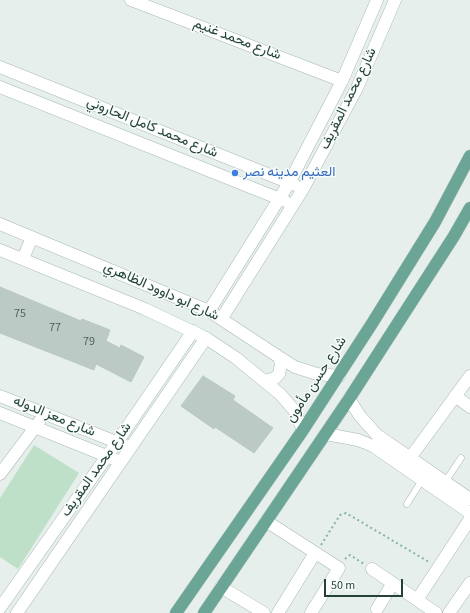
<!DOCTYPE html>
<html>
<head>
<meta charset="utf-8">
<style>
  body { margin:0 }
  #map { position:relative; width:470px; height:613px; overflow:hidden; background:#e6efeb; font-family:"Source Sans 3",sans-serif }
  canvas { display:block }
  .scale { position:absolute; left:324px; top:579px; width:79px; height:18px; box-sizing:border-box; border:2px solid #24423a; border-top:0; padding-left:5px; font-size:12px; line-height:14px; white-space:nowrap; color:#24423a; -webkit-text-stroke:3px #f7fbf9; paint-order:stroke }
</style>
</head>
<body>
<div id="map">
<canvas width="470" height="613"></canvas>
<div class="scale">50 m</div>
</div>
<script>
const ctx = document.querySelector('canvas').getContext('2d');
ctx.lineJoin = 'round';
function fillPath(path, color) {
  ctx.fillStyle = color;
  ctx.fill(path, 'evenodd');
}
function shape(rows) {
  const path = new Path2D();
  for (const r of rows) {
    path.moveTo(r[0], r[1]);
    for (let i = 2; i < r.length; i += 2) path.lineTo(r[i], r[i + 1]);
  }
  return path;
}
function stroke(path, color, width, dash) {
  ctx.strokeStyle = color;
  ctx.lineWidth = width;
  ctx.lineCap = dash ? 'butt' : 'round';
  ctx.setLineDash(dash || []);
  ctx.stroke(path);
}
function write(font, color, halo, rows, align = 'center') {
  ctx.font = font + ' "Source Sans 3",Vazirmatn,sans-serif';
  ctx.lineWidth = 3;
  ctx.setLineDash([]);
  ctx.textBaseline = 'middle';
  ctx.strokeStyle = halo;
  ctx.fillStyle = color;
  for (const [text, x, y, turn = 0] of rows) {
    ctx.save();
    ctx.translate(x, y);
    ctx.rotate((+turn || 0) * Math.PI / 180);
    ctx.textAlign = isNaN(turn) ? turn : align;
    if (halo) ctx.strokeText(text, 0, 0);
    ctx.fillText(text, 0, 0);
    ctx.restore();
  }
}
const green = shape([
  [34,445,79,473,18,569,0,557,0,498]
]);
const building = shape([
  [0,287,81,321,82,319,110,330,106,341,120,348,121,345,144,357,131,382,96,364,94,370,0,333,0,287],
  [203,376,235,396,233,400,273,428,254,453,215,427,214,429,181,406,203,376]
]);
const path = shape([
  [321,545,340,515,346,513,429,562],
  [345,559,350,555,364,564]
]);
const service = shape([
  [445,482,461,458],
  [407,504,422,480]
]);
const minor = shape([
  [131,0,342,81],
  [0,67,295,185],
  [0,87,285,201],
  [209,311,289,183,342,81,377,0],
  [222,318,303,189,357,88,395,0],
  [0,396,124,445],
  [455,396,470,407],
  [0,413,114,459],
  [410,458,470,376],
  [0,474,39,422],
  [266,521,339,568,311,613],
  [372,569,436,613],
  [221,587,264,613],
  [417,600,470,519],
  [0,608,117,442,193,331],
  [377,609,393,583],
  [17,613,206,338],
  [278,613,315,553],
  [449,613,470,583]
]);
const tertiary = shape([
  [0,224,209,311,279,357,295,367,317,374,339,376],
  [0,250,145,309,206,338,236,358,280,394,294,410,303,430],
  [23,259,32,237],
  [265,381,275,378,279,374,281,364,279,357],
  [349,399,360,416,377,435,470,499],
  [326,434,358,440,373,446,470,513]
]);
const primary = shape([
  [176,613,303,430,373,322,435,222,470,156],
  [204,613,349,399,454,236,470,208]
]);
const markers = [
  [235,173,4,"#3f7fe0"]
];
const numberNames = [
  ["75",20,314],
  ["77",55,328],
  ["79",89,342]
];
const streetNames = [
  ["شارع محمد غنيم",237,40,21],
  ["شارع محمد المقريف",349,99,-64],
  ["شارع محمد كامل الحاروني",152,128,22],
  ["شارع ابو داوود الظاهري",161,292,24],
  ["شارع حسن مأمون",317,380,-57],
  ["شارع معز الدوله",54,417,22],
  ["شارع محمد المقريف",97,470,-55]
];
const shopNames = [
  ["العثيم مدينه نصر",243,173]
];
fillPath(green, '#bfe0c8');
fillPath(building, '#bbcac4');
stroke(building, '#b8c9c2', 1);
stroke(service, '#a8b8b2', 7);
stroke(minor, '#a8b8b2', 13);
stroke(tertiary, '#a8b8b2', 13);
stroke(primary, '#c2cac8', 13);
stroke(path, '#86b3a5', 2, [2, 3]);
stroke(service, '#fff', 6);
stroke(minor, '#fff', 12);
stroke(tertiary, '#fff', 12);
stroke(primary, '#6aa596', 12);
for (const [x, y, r, color] of markers) {
  const dot = new Path2D();
  dot.arc(x, y, r, 0, 2 * Math.PI);
  ctx.fillStyle = color;
  ctx.fill(dot);
  stroke(dot, '#f7fbf9', 1.5);
}
write('12px', '#4a645c', null, numberNames);
write('14px', '#24423a', '#f7fbf9', streetNames);
write('14px', '#366cbe', '#f7fbf9', shopNames, 'left');
</script>
</body>
</html>
